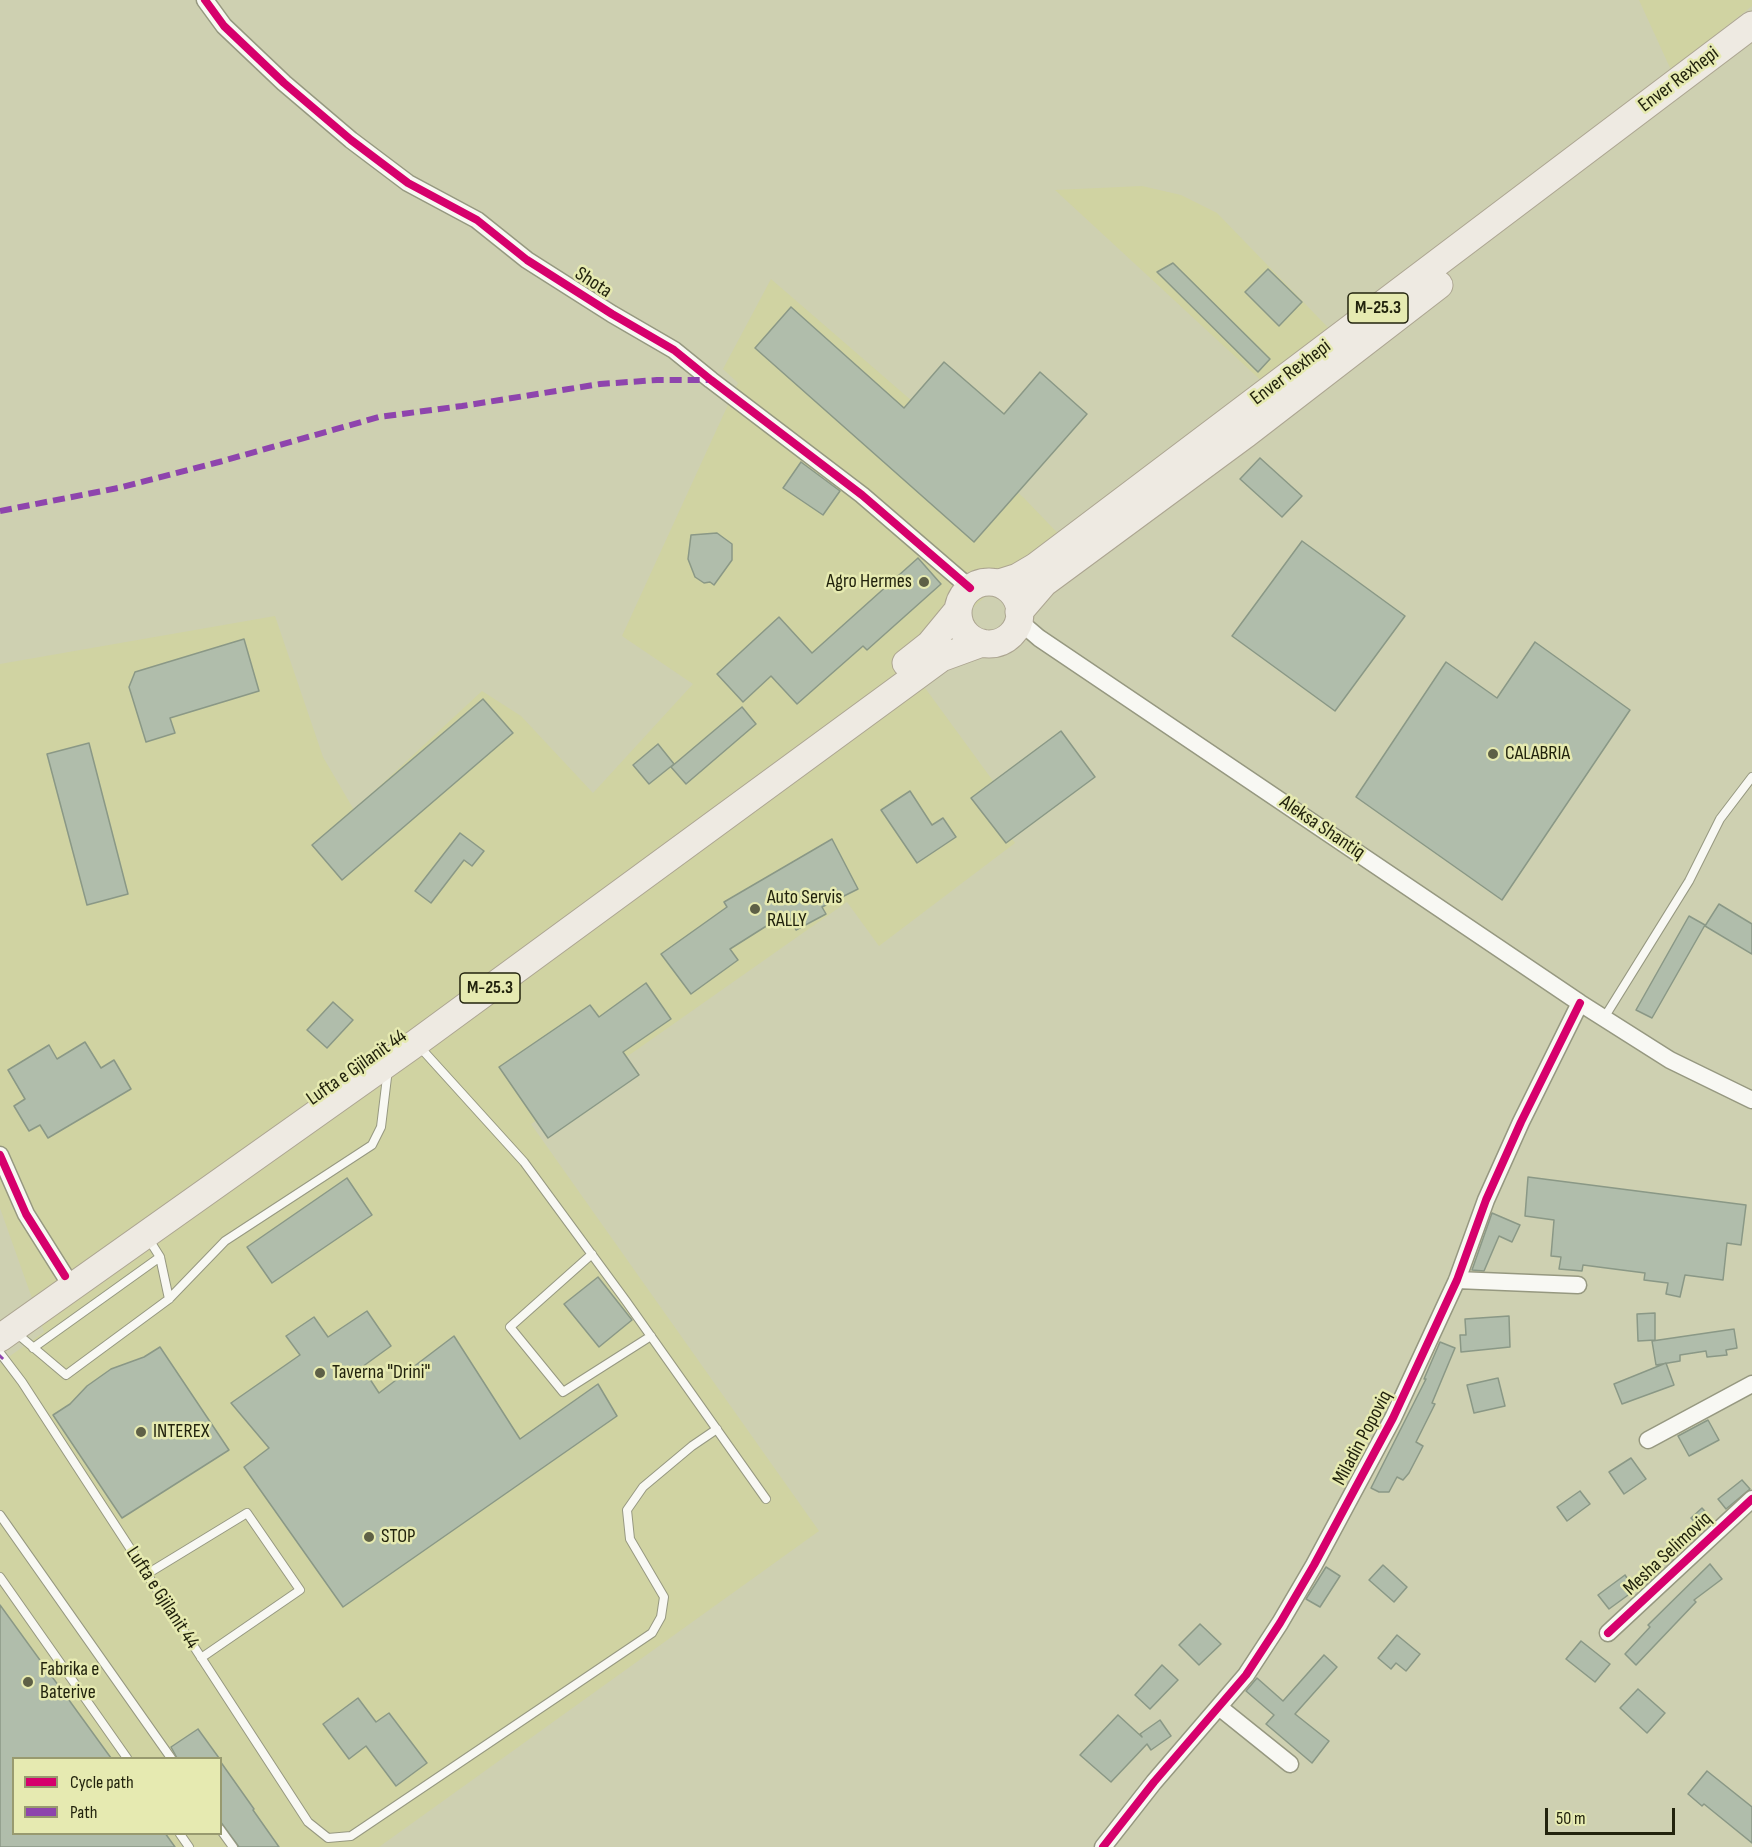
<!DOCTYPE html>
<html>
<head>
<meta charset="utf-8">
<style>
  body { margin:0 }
  #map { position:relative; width:1752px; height:1847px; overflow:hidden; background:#ced0b1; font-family:"Sofia Sans Condensed",sans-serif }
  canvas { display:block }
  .legend { position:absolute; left:12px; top:1757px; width:210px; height:78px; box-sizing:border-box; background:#e6eab1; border:2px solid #989a6f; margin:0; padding:8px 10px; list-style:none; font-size:18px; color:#22230d }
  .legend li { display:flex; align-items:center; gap:12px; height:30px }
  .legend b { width:30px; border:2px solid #989a6f }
  .scale { position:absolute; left:1545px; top:1808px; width:130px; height:27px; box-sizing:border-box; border:3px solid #22230d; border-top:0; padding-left:8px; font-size:18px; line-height:21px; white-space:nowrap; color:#22230d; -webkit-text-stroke:4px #e6eab1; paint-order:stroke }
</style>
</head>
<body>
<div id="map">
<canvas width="1752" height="1847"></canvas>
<ul class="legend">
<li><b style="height:8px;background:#d6006c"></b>Cycle path</li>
<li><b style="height:8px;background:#8e44ad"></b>Path</li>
</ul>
<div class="scale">50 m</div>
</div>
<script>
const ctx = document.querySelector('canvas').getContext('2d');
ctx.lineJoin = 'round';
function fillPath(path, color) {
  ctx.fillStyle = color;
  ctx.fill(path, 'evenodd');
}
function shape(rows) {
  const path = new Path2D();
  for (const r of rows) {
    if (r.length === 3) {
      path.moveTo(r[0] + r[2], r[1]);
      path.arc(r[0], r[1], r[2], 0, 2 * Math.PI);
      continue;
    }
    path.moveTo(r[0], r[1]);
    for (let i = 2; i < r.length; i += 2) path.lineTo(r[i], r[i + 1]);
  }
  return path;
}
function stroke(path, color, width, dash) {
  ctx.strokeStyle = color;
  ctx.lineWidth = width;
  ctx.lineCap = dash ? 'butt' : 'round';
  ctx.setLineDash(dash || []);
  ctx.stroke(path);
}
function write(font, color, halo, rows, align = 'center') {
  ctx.font = font + ' "Sofia Sans Condensed",sans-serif';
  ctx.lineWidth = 5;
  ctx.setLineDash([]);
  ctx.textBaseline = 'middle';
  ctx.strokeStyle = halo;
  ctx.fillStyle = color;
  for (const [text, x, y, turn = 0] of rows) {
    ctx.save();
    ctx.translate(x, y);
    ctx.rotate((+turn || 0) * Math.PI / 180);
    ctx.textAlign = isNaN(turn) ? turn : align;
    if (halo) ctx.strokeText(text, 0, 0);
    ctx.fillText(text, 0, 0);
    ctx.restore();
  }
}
const built = shape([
  [1639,0,1752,0,1752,6,1671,70],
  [1142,186,1181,195,1217,213,1344,344,1280,398,1055,190],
  [771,279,1024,498,1070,546,999,584,909,666,996,785,984,800,1015,843,879,946,847,902,531,1124,819,1531,379,1847,0,1847,0,1363,44,1332,0,1208,0,664,275,616,323,757,354,810,482,691,521,716,593,793,693,684,622,636,738,383,723,369],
  [14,1758,220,1758,220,1834,14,1834]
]);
const building = shape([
  [1173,263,1270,359,1258,372,1157,272,1173,263],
  [1268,269,1302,302,1279,326,1245,292,1268,269],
  [791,307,904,408,944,362,1004,414,1040,372,1087,414,974,542,755,348,791,307],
  [1260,458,1302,496,1282,517,1240,479,1260,458],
  [801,462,840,491,823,515,783,488,801,462],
  [717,533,732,544,732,560,714,585,710,582,704,583,695,577,688,559,691,535,717,533],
  [1302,541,1405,616,1335,711,1232,636,1302,541],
  [918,558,941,584,867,650,863,646,797,704,771,676,743,702,717,674,779,617,812,653,918,558],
  [244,639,259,691,170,718,175,733,146,742,129,687,135,672,244,639],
  [1535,642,1630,710,1502,900,1356,797,1446,662,1497,698,1535,642],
  [483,699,513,733,342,880,312,845,483,699],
  [742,707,756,724,686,784,671,767,742,707],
  [1061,731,1095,777,1006,843,971,798,1061,731],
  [89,743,128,894,87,905,47,754,89,743],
  [658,744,674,764,649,784,633,765,658,744],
  [910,791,932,825,943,818,956,837,917,863,881,810,910,791],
  [460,833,484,851,472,866,464,860,431,903,415,891,460,833],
  [832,839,858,889,822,907,826,914,796,930,787,913,730,949,738,960,691,994,661,954,727,907,724,902,832,839],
  [1719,904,1752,924,1752,954,1705,926,1719,904],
  [1689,916,1705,925,1652,1018,1636,1010,1689,916],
  [646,983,671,1019,623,1052,639,1075,548,1138,499,1067,590,1005,599,1017,646,983],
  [333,1002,353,1020,327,1048,307,1030,333,1002],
  [85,1042,101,1068,114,1060,131,1089,48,1138,40,1125,29,1131,14,1106,25,1099,8,1070,49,1045,57,1059,85,1042],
  [1528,1177,1746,1205,1741,1245,1727,1243,1723,1280,1685,1275,1680,1297,1666,1294,1668,1283,1644,1280,1645,1273,1583,1265,1582,1271,1559,1269,1561,1257,1551,1256,1554,1220,1525,1216,1528,1177],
  [347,1178,372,1215,272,1283,247,1247,347,1178],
  [1492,1213,1520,1225,1512,1242,1499,1236,1484,1271,1472,1270,1492,1213],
  [598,1277,632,1320,599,1347,564,1304,598,1277],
  [367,1311,391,1346,362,1367,379,1393,454,1336,520,1439,598,1384,617,1416,343,1607,244,1467,269,1448,231,1403,300,1355,286,1336,314,1317,328,1337,367,1311],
  [1655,1313,1655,1340,1638,1341,1637,1314,1655,1313],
  [1509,1316,1510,1347,1461,1352,1460,1335,1466,1335,1465,1319,1509,1316],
  [1734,1329,1737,1348,1726,1350,1727,1355,1707,1357,1706,1351,1680,1355,1680,1361,1656,1365,1652,1341,1734,1329],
  [1440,1342,1455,1348,1432,1403,1435,1404,1416,1442,1423,1446,1409,1473,1403,1480,1397,1477,1389,1492,1379,1492,1371,1488,1426,1379,1424,1379,1440,1342],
  [160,1347,229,1450,122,1518,53,1415,70,1404,87,1386,111,1369,144,1357,160,1347],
  [1666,1363,1674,1385,1622,1404,1614,1384,1666,1363],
  [1498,1378,1505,1406,1474,1413,1467,1385,1498,1378],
  [1708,1420,1719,1440,1689,1456,1678,1436,1708,1420],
  [1631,1458,1646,1479,1624,1494,1609,1472,1631,1458],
  [1742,1480,1750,1489,1726,1509,1718,1499,1742,1480],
  [1580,1491,1590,1504,1567,1521,1557,1507,1580,1491],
  [1702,1508,1711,1518,1700,1528,1691,1518,1702,1508],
  [1710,1564,1722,1579,1694,1600,1696,1602,1636,1665,1625,1654,1650,1627,1648,1625,1710,1564],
  [1383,1565,1407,1587,1394,1602,1369,1580,1383,1565],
  [1326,1567,1340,1576,1320,1607,1306,1599,1326,1567],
  [1625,1575,1635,1590,1609,1609,1598,1595,1625,1575],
  [0,1605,111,1758,14,1758,14,1833,165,1833,175,1847,0,1847,0,1605],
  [1200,1624,1221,1644,1199,1665,1179,1645,1200,1624],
  [1397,1635,1420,1654,1406,1671,1396,1663,1391,1669,1378,1658,1397,1635],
  [1581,1641,1610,1664,1595,1682,1566,1659,1581,1641],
  [1324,1655,1337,1667,1295,1714,1329,1741,1312,1763,1266,1724,1274,1715,1246,1691,1257,1678,1283,1701,1324,1655],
  [1162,1665,1178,1680,1150,1709,1135,1695,1162,1665],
  [1638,1689,1665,1713,1647,1733,1620,1708,1638,1689],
  [358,1698,376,1722,389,1713,427,1763,396,1786,366,1746,349,1759,323,1724,358,1698],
  [1118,1715,1142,1737,1140,1734,1160,1720,1171,1736,1151,1750,1147,1744,1111,1782,1080,1755,1118,1715],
  [198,1729,219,1758,177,1758,171,1747,198,1729],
  [220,1761,254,1809,253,1810,279,1847,239,1847,220,1821,220,1761],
  [1707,1771,1752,1807,1752,1843,1704,1804,1702,1806,1688,1794,1707,1771]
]);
const service = shape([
  [1604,1018,1689,881,1720,819,1752,777],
  [418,1045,524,1162,626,1301,766,1499],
  [148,1238,160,1257,169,1299],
  [592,1254,510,1327,563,1392,651,1336],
  [15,1332,66,1375,169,1299,225,1241,372,1145,381,1127,388,1069],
  [33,1348,160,1257],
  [0,1353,22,1382,308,1822,328,1838,351,1836,652,1633,661,1617,664,1597,630,1539,627,1510,643,1487,692,1446,717,1429],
  [0,1515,171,1758],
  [147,1574,247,1513,300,1590,201,1658],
  [0,1577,127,1758],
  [220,1829,233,1847],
  [180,1834,189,1847]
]);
const minor = shape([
  [205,0,224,26,284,83,351,140,408,183,477,220,527,260,612,314,674,350,711,380,862,495,970,588],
  [1018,620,1039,638,1580,1003,1670,1060,1752,1100],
  [0,1155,26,1214,65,1276],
  [1457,1280,1578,1285],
  [1648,1440,1752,1384],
  [1608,1633,1752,1499],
  [1219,1707,1290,1764],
  [1103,1847,1154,1782,1246,1675,1280,1623,1314,1565,1393,1418,1457,1280,1486,1200,1521,1122,1580,1003]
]);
const primary = shape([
  [989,613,31],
  [999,583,1018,577,1035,567,1752,25],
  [1019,612,1044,583,1246,434,1439,285],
  [906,663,930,644,958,610],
  [0,1338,416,1043,941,658,982,643]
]);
const quiet = shape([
  [0,511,118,488,219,462,379,417,462,406,600,384,657,380,711,380],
  [0,1358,2,1356]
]);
const cycleway = shape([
  [205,0,224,26,284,83,351,140,408,183,477,220,527,260,612,314,674,350,711,380,862,495,970,588],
  [0,1155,26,1214,65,1276],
  [1608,1633,1752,1499],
  [1103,1847,1154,1782,1246,1675,1280,1623,1314,1565,1393,1418,1457,1280,1486,1200,1521,1122,1580,1003]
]);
const markers = [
  [924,582,6,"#5e6046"],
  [1493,754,6,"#5e6046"],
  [755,909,6,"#5e6046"],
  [320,1373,6,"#5e6046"],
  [141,1432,6,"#5e6046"],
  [369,1537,6,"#5e6046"],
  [28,1682,6,"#5e6046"]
];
const shields = [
  [1378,308,60],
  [490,988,60]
];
const shieldNames = [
  ["M-25.3",1378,308],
  ["M-25.3",490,988]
];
const streetNames = [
  ["Enver Rexhepi",1679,80,-37],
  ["Shota",593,283,33],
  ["Enver Rexhepi",1291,373,-37],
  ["Aleksa Shantiq",1322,828,34],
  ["Lufta e Gjilanit 44",357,1068,-35],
  ["Miladin Popoviq",1363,1438,-62],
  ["Mesha Selimoviq",1668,1554,-43],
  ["Lufta e Gjilanit 44",162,1598,57]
];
const poiNames = [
  ["Agro Hermes",912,582,"right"],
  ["CALABRIA",1505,754],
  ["Auto Servis",767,898],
  ["RALLY",767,921],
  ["Taverna \"Drini\"",332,1373],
  ["INTEREX",153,1432],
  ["STOP",381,1537],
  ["Fabrika e",40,1670],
  ["Baterive",40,1693]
];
fillPath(built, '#d0d3a2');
fillPath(building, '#b0bdab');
stroke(building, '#8a9886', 1.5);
stroke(service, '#969880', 10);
stroke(minor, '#969880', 19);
stroke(primary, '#aca591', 29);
stroke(service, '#f8f8f3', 8);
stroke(minor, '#f8f8f3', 16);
stroke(primary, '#eeeae2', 27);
stroke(quiet, '#8e44ad', 6, [12, 6]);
stroke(cycleway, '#d6006c', 8);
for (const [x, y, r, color] of markers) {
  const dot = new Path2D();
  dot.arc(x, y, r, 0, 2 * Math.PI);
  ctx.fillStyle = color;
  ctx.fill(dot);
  stroke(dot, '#e6eab1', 2);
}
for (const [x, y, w] of shields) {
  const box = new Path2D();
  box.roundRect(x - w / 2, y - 15, w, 30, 4.5);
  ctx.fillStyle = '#e6eab1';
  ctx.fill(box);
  stroke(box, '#22230d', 1.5);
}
write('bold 18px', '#22230d', null, shieldNames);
write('20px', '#22230d', '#e6eab1', streetNames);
write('20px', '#22230d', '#e6eab1', poiNames, 'left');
</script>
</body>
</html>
